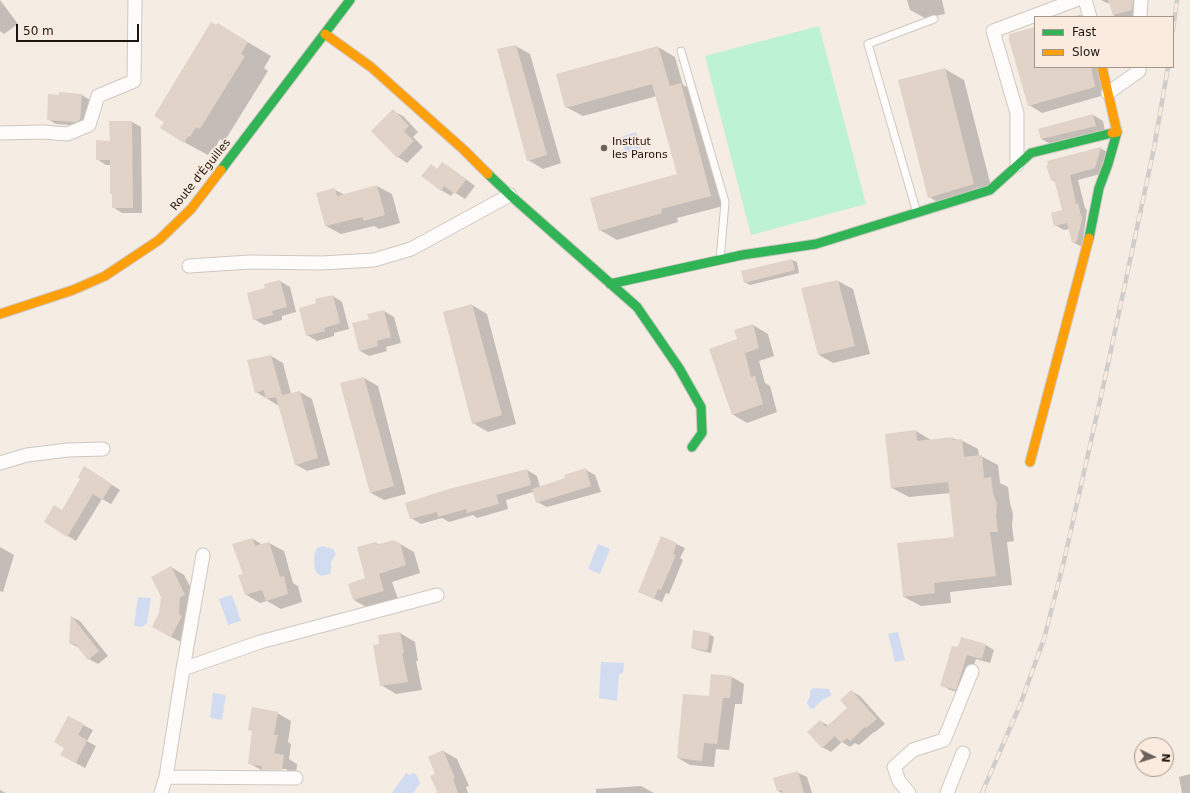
<!DOCTYPE html>
<html>
<head>
<meta charset="utf-8">
<style>
  body { margin:0 }
  #map { position:relative; width:1190px; height:793px; overflow:hidden; background:#f5ece4; font-family:"DejaVu Sans",sans-serif }
  canvas { display:block }
  .legend { position:absolute; left:1034px; top:16px; width:140px; height:52px; box-sizing:border-box; background:#fbebde; border:1px solid #a2968c; margin:0; padding:5px 7px; list-style:none; font-size:12px; color:#1c1612 }
  .legend li { display:flex; align-items:center; gap:8px; height:20px }
  .legend b { width:20px; border:1px solid #a2968c }
  .north { position:absolute; left:1134px; top:737px; width:40px; height:40px; box-sizing:border-box; background:#fbebde; border:1px solid #a2968c; border-radius:50%; rotate:94deg; font-size:11px; font-weight:700; line-height:16px; text-align:center; color:#1c1612 }
  .north::after { content:''; display:block; margin:auto; width:14px; height:18px; background:#68615c; clip-path:polygon(50% 0,100% 100%,50% 72%,0 100%) }
  .scale { position:absolute; left:16px; top:24px; width:123px; height:18px; box-sizing:border-box; border:2px solid #1c1612; border-top:0; padding-left:5px; font-size:12px; line-height:14px; white-space:nowrap; color:#1c1612; -webkit-text-stroke:3px #fbebde; paint-order:stroke }
</style>
</head>
<body>
<div id="map">
<canvas width="1190" height="793"></canvas>
<ul class="legend">
<li><b style="height:5px;background:#30b455"></b>Fast</li>
<li><b style="height:5px;background:#ff9f0a"></b>Slow</li>
</ul>
<div class="north">N</div>
<div class="scale">50 m</div>
</div>
<script>
const ctx = document.querySelector('canvas').getContext('2d');
ctx.lineJoin = 'round';
function fillPath(path, color) {
  ctx.fillStyle = color;
  ctx.fill(path, 'evenodd');
}
function shape(rows) {
  const path = new Path2D();
  for (const r of rows) {
    path.moveTo(r[0], r[1]);
    for (let i = 2; i < r.length; i += 2) path.lineTo(r[i], r[i + 1]);
  }
  return path;
}
function stroke(path, color, width, dash) {
  ctx.strokeStyle = color;
  ctx.lineWidth = width;
  ctx.lineCap = dash ? 'butt' : 'round';
  ctx.setLineDash(dash || []);
  ctx.stroke(path);
}
function write(font, color, halo, rows, align = 'center') {
  ctx.font = font + ' "DejaVu Sans",sans-serif';
  ctx.lineWidth = 3.5;
  ctx.setLineDash([]);
  ctx.textBaseline = 'middle';
  ctx.strokeStyle = halo;
  ctx.fillStyle = color;
  for (const [text, x, y, turn = 0] of rows) {
    ctx.save();
    ctx.translate(x, y);
    ctx.rotate((+turn || 0) * Math.PI / 180);
    ctx.textAlign = isNaN(turn) ? turn : align;
    if (halo) ctx.strokeText(text, 0, 0);
    ctx.fillText(text, 0, 0);
    ctx.restore();
  }
}
const green = shape([
  [819,26,866,204,751,235,705,56]
]);
const water = shape([
  [636,132,641,149,625,153,621,137],
  [598,544,610,549,600,574,588,569],
  [322,546,333,549,336,554,331,562,331,570,330,574,322,576,318,574,315,570,314,558,316,549],
  [232,595,241,621,228,625,219,599],
  [138,597,151,598,147,623,142,627,134,626],
  [898,632,905,660,895,662,888,634],
  [601,662,624,663,623,673,619,674,617,701,599,698],
  [813,688,829,689,831,694,830,696,822,700,813,709,810,708,807,703,810,696,810,691],
  [213,693,226,695,222,720,210,718],
  [406,773,409,775,413,773,416,774,420,783,413,793,392,793]
]);
const shadow = shape([
  [0,0,18,24,4,34,0,31],
  [907,0,942,0,945,14,925,18,910,10],
  [1101,0,1140,0,1140,15,1131,17,1118,17,1113,15,1110,3,1107,3],
  [1080,15,1083,17,1073,17],
  [1035,28,1035,67,1105,67,1108,94,1042,113,1029,105,1009,35],
  [241,38,271,56,264,68,268,71,224,142,220,139,214,150,212,149,208,155,184,142],
  [516,46,530,54,561,163,543,169,528,160],
  [658,47,675,57,683,85,698,93,727,205,677,218,678,222,617,240,600,230,678,175,657,96,583,116,566,107],
  [945,69,964,80,993,194,948,208,929,197],
  [82,95,90,100,88,124,85,126,56,124,48,119],
  [393,111,403,116,418,132,413,137,423,147,407,163,398,157,373,131],
  [1093,115,1103,121,1105,131,1051,144,1041,139,1039,130],
  [132,122,141,127,142,213,122,213,113,207,113,195,111,194,111,165,106,165,97,159,111,142],
  [1100,148,1109,153,1104,173,1078,180,1085,208,1087,210,1082,247,1073,242,1069,229,1064,230,1055,225,1063,210,1056,182,1052,180],
  [443,163,452,169,475,186,465,199,454,192,451,196,441,190,437,169],
  [377,186,392,194,400,223,379,229,374,226,341,234,326,226,335,190,345,195],
  [792,260,797,262,799,273,750,285,745,282,742,272],
  [280,281,290,287,296,312,282,316,282,320,264,325,254,319,266,289],
  [838,281,853,289,870,354,833,363,819,355],
  [333,296,342,302,349,329,334,333,334,336,317,341,307,335,317,304],
  [472,305,487,314,516,424,488,432,473,423],
  [384,311,394,317,401,343,386,347,387,351,369,356,360,351,370,319],
  [753,325,768,334,774,356,759,361,765,383,770,386,777,412,747,423,732,414,738,339],
  [271,356,283,363,291,394,300,392,312,399,330,465,307,471,295,464,279,406,256,392],
  [364,378,378,386,406,494,384,500,371,493,342,384],
  [916,431,931,440,952,438,957,440,961,440,978,449,979,456,981,456,998,465,1000,483,1008,487,1010,503,1013,514,1012,526,1014,541,1007,542,1012,585,950,592,951,603,921,606,904,597,955,538,950,493,909,497,892,488],
  [527,470,537,476,540,487,566,479,586,470,595,475,601,492,547,507,537,502,533,492,506,500,508,509,477,518,473,515,449,522,442,518,421,524,411,518],
  [92,472,120,490,111,504,102,499,76,541,45,522,62,511],
  [661,537,685,548,680,558,683,560,669,594,666,593,662,602,639,592],
  [253,539,263,545,269,543,284,551,293,583,298,586,302,602,281,609,267,601,260,603,245,594,244,574],
  [376,543,380,545,400,544,414,552,420,573,392,582,398,599,368,608,354,600,367,578],
  [0,547,14,555,3,592,0,591],
  [171,567,184,575,199,603,185,644,167,635,160,613],
  [72,617,80,621,108,656,98,664,89,659,79,648,70,643],
  [400,633,415,642,418,661,416,661,422,690,396,694,381,685,380,645],
  [709,634,714,637,711,653,697,650,692,648],
  [986,645,994,650,990,663,976,659,964,694,950,690,941,685,959,649],
  [732,677,744,684,742,704,735,704,729,750,716,749,714,767,690,765,678,758,710,697],
  [851,691,860,696,885,724,875,732,874,732,859,745,855,743,850,747,842,742,831,752,822,747,820,721,829,726,849,708],
  [277,713,291,721,288,742,291,744,289,759,297,764,296,777,263,771,249,763,253,732,249,729],
  [266,769,287,769,287,771,268,771],
  [83,725,93,730,87,741,96,746,85,768,61,755],
  [443,751,457,759,469,786,466,787,468,793,437,793,438,791,436,775],
  [797,772,807,777,812,793,782,793,778,791],
  [1190,774,1190,793,1182,793,1179,777],
  [641,786,654,793,596,793,596,789],
  [0,790,6,793,0,793]
]);
const building = shape([
  [1108,0,1133,0,1132,10,1113,15],
  [211,22,216,25,218,23,248,42,241,54,245,56,200,129,196,127,190,137,188,136,184,143,160,128,164,122,154,116],
  [1035,27,1035,67,1091,67,1095,87,1028,106,1009,40,1009,34],
  [516,45,547,155,527,161,497,49],
  [658,46,670,86,681,83,711,196,661,209,662,213,599,231,590,198,677,174,652,84,565,108,556,74],
  [945,68,974,184,928,198,898,80],
  [59,92,82,94,80,120,76,122,47,120,48,94,59,95],
  [393,109,409,126,404,131,414,141,397,158,371,131],
  [1093,114,1096,126,1041,139,1038,129],
  [109,121,132,121,133,208,112,208,112,194,110,194,110,160,96,160,96,140,110,141],
  [1101,147,1095,168,1070,175,1076,204,1078,203,1082,219,1077,241,1072,243,1067,223,1054,226,1051,213,1062,210,1054,179,1051,181,1046,165,1048,165,1047,161],
  [442,162,466,180,455,194,444,186,441,191,421,176,431,164,437,169],
  [377,185,385,215,364,221,362,217,325,226,316,193,335,188,337,196],
  [792,259,795,270,744,283,741,271],
  [280,280,287,307,272,311,273,315,253,320,247,293,265,288,264,284],
  [838,280,855,346,818,355,801,288],
  [333,295,340,323,324,328,325,331,306,336,299,308,316,303,315,299],
  [472,304,502,415,472,424,443,312],
  [384,310,391,337,377,341,378,346,359,351,352,323,369,319,367,314],
  [753,324,759,348,745,353,751,377,755,376,763,404,732,415,709,349,737,339,734,330],
  [271,355,282,395,300,391,318,458,295,465,276,397,266,399,264,390,255,393,247,360],
  [364,377,394,486,370,493,340,383],
  [916,430,917,441,953,437,953,440,962,439,964,457,982,455,984,478,991,477,993,493,997,504,996,516,998,532,990,532,996,576,934,583,935,593,903,597,897,543,954,537,948,482,891,488,885,434],
  [84,466,112,484,102,500,93,494,67,537,44,522,54,505,62,510,80,479,78,477],
  [586,468,591,486,536,503,532,489,565,478,564,475],
  [527,469,531,485,496,495,499,504,467,513,466,509,438,517,437,512,410,519,405,503,449,489],
  [661,536,677,543,673,554,676,555,661,590,658,589,654,599,638,592],
  [253,538,255,546,269,542,280,577,284,576,288,594,266,601,262,590,245,595,238,575,243,574,232,544],
  [393,540,400,543,406,565,379,574,384,591,353,600,348,584,365,578,357,547,376,542,377,545],
  [171,566,185,595,180,597,179,614,182,616,171,637,152,627,159,613,161,597,151,577],
  [71,615,99,651,88,660,75,644,69,643],
  [693,630,710,633,707,651,691,648],
  [400,632,404,653,402,653,408,682,380,686,373,645,379,644,378,635],
  [961,637,986,644,982,659,967,655,956,690,940,686,952,646,958,647],
  [711,674,732,676,730,698,723,698,717,744,704,743,702,761,677,758,683,694,709,696],
  [851,690,877,719,866,728,865,727,850,741,847,738,841,743,835,736,822,748,807,732,820,720,826,727,847,708,840,700],
  [252,707,278,712,274,735,278,735,274,753,284,755,282,770,261,770,262,766,248,764,252,731,248,730],
  [68,716,84,724,78,735,87,740,76,763,60,755,64,748,54,742],
  [443,750,455,778,453,779,458,793,438,793,430,776,435,774,428,757],
  [798,771,804,793,783,793,782,790,777,791,773,778]
]);
const lane = shape([
  [681,51,725,202,720,260],
  [917,213,868,44,934,19]
]);
const street = shape([
  [1085,0,1090,17],
  [1140,17,1141,0],
  [1108,93,1139,71,1139,67],
  [0,133,43,132,67,134,89,125,98,96,134,81,135,0],
  [1017,165,1017,113,993,31,1076,0],
  [189,266,250,262,322,263,374,260,411,249,510,195],
  [0,463,27,455,68,450,103,449],
  [183,669,260,642,437,595],
  [166,777,296,778],
  [161,793,166,777,183,669,203,555],
  [909,793,899,781,894,767,913,750,944,740,972,671],
  [947,793,963,753]
]);
const fast = shape([
  [221,170,350,0],
  [488,174,510,195,637,307,679,368,701,407,702,433,692,447],
  [1089,238,1099,188,1108,164,1117,132],
  [610,284,742,255,816,244,990,190,1031,153,1112,133]
]);
const slow = shape([
  [325,34,371,67,464,150,488,174],
  [1102,67,1117,132,1112,133],
  [0,314,73,290,105,276,159,240,191,209,221,170],
  [1030,462,1089,238]
]);
const rail = shape([
  [1173,30,1177,0],
  [982,793,1020,705,1044,639,1064,561,1102,392,1154,148,1168,67]
]);
const markers = [
  [604,148,4,"#68615c"]
];
const poiNames = [
  ["Institut",612,142],
  ["les Parons",612,155]
];
const streetNames = [
  ["Route d'Éguilles",201,175,-51]
];
fillPath(green, '#bdf2d4');
fillPath(water, '#d2dcf1');
fillPath(shadow, '#0003');
fillPath(building, '#e2d3c9');
stroke(lane, '#cec8c2', 9);
stroke(street, '#cec8c2', 15);
stroke(fast, '#cec8c2', 11);
stroke(slow, '#cec8c2', 11);
stroke(lane, '#fefcfb', 7);
stroke(street, '#fefcfb', 13);
stroke(fast, '#30b455', 9);
stroke(slow, '#ff9f0a', 9);
stroke(rail, '#d0cdcb', 4.5);
stroke(rail, '#fbebde', 3, [9]);
for (const [x, y, r, color] of markers) {
  const dot = new Path2D();
  dot.arc(x, y, r, 0, 2 * Math.PI);
  ctx.fillStyle = color;
  ctx.fill(dot);
  stroke(dot, '#fbebde', 1.5);
}
write('11px', '#1c1612', '#fbebde', poiNames, 'left');
write('11px', '#1c1612', '#fbebde', streetNames);
</script>
</body>
</html>
